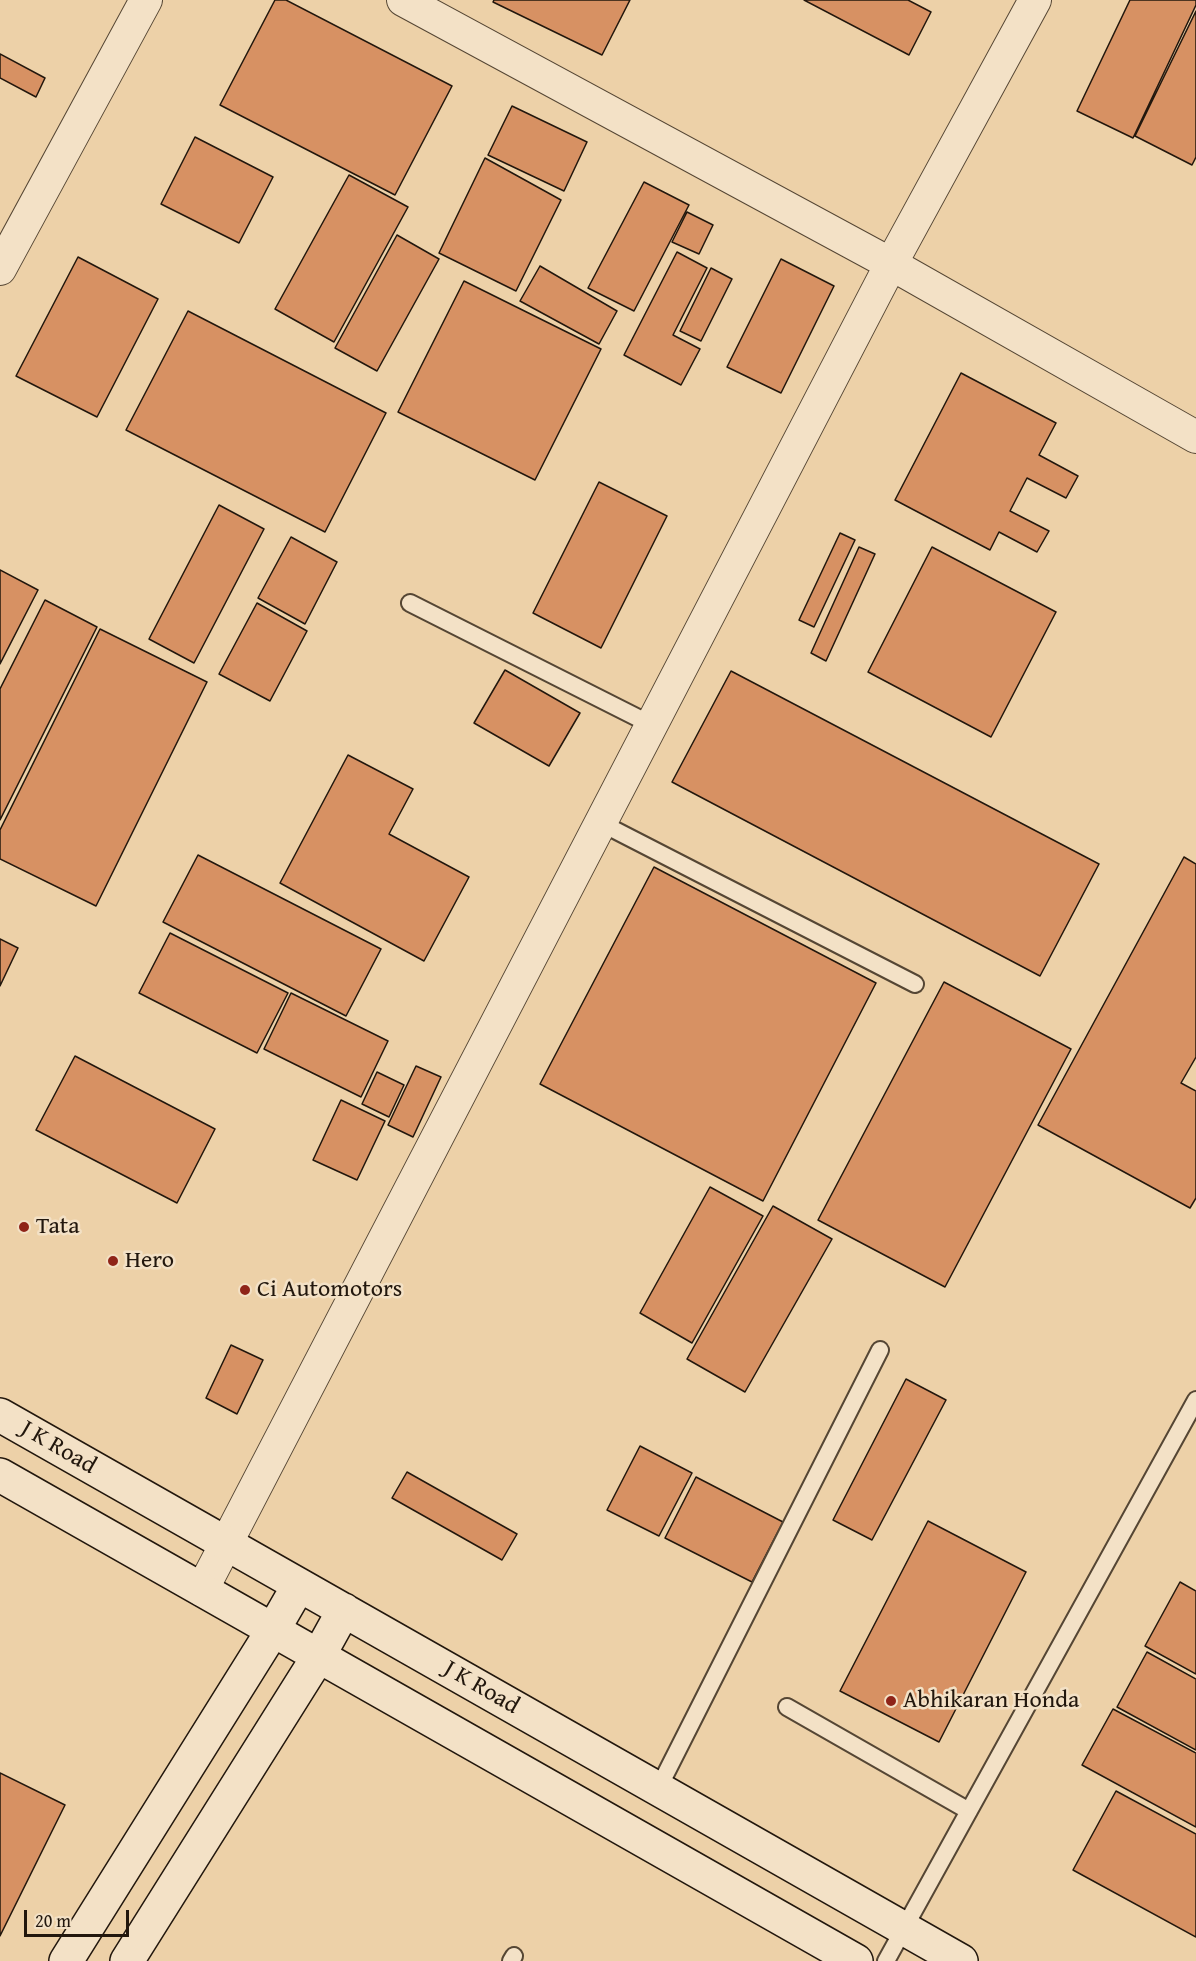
<!DOCTYPE html>
<html>
<head>
<meta charset="utf-8">
<style>
  body { margin:0 }
  #map { position:relative; width:1196px; height:1961px; overflow:hidden; background:#edd1a8; font-family:"Gentium Book Plus",serif }
  canvas { display:block }
  .scale { position:absolute; left:24px; top:1910px; width:105px; height:27px; box-sizing:border-box; border:3px solid #22170d; border-top:0; padding-left:8px; font-size:18px; line-height:21px; white-space:nowrap; color:#22170d; -webkit-text-stroke:4px #f3e1c6; paint-order:stroke }
</style>
</head>
<body>
<div id="map">
<canvas width="1196" height="1961"></canvas>
<div class="scale">20 m</div>
</div>
<script>
const ctx = document.querySelector('canvas').getContext('2d');
ctx.lineJoin = 'round';
function fillPath(path, color) {
  ctx.fillStyle = color;
  ctx.fill(path, 'evenodd');
}
function shape(rows) {
  const path = new Path2D();
  for (const r of rows) {
    path.moveTo(r[0], r[1]);
    for (let i = 2; i < r.length; i += 2) path.lineTo(r[i], r[i + 1]);
  }
  return path;
}
function stroke(path, color, width, dash) {
  ctx.strokeStyle = color;
  ctx.lineWidth = width;
  ctx.lineCap = dash ? 'butt' : 'round';
  ctx.setLineDash(dash || []);
  ctx.stroke(path);
}
function write(font, color, halo, rows, align = 'center') {
  ctx.font = font + ' "Gentium Book Plus",serif';
  ctx.lineWidth = 5;
  ctx.setLineDash([]);
  ctx.textBaseline = 'middle';
  ctx.strokeStyle = halo;
  ctx.fillStyle = color;
  for (const [text, x, y, turn = 0] of rows) {
    ctx.save();
    ctx.translate(x, y);
    ctx.rotate((+turn || 0) * Math.PI / 180);
    ctx.textAlign = isNaN(turn) ? turn : align;
    if (halo) ctx.strokeText(text, 0, 0);
    ctx.fillText(text, 0, 0);
    ctx.restore();
  }
}
const building = shape([
  [275,0,286,0,452,86,395,195,220,105,275,0],
  [494,0,630,0,602,55,493,2,494,0],
  [804,0,908,0,931,12,909,55,804,0],
  [1130,0,1196,0,1196,5,1133,138,1077,111,1130,0],
  [1196,11,1196,157,1192,165,1135,136,1196,11],
  [0,54,45,78,36,97,0,78,0,54],
  [512,106,587,142,564,191,488,155,512,106],
  [195,137,273,177,239,243,161,204,195,137],
  [485,158,561,200,516,291,439,253,485,158],
  [349,175,408,207,334,342,275,309,349,175],
  [644,182,689,205,634,311,588,288,644,182],
  [687,212,713,225,699,254,672,242,687,212],
  [397,235,439,259,377,371,335,348,397,235],
  [677,252,707,268,673,335,700,349,681,385,624,355,677,252],
  [78,257,158,299,97,417,16,376,78,257],
  [781,259,834,286,781,393,727,367,781,259],
  [540,266,617,311,599,344,520,301,540,266],
  [711,268,732,279,701,341,680,331,711,268],
  [464,281,601,349,535,480,398,412,464,281],
  [188,311,386,413,325,532,126,430,188,311],
  [961,373,1056,423,1039,455,1078,476,1066,498,1027,478,1010,511,1049,531,1037,552,999,532,990,550,895,500,961,373],
  [599,482,667,516,601,648,533,613,599,482],
  [219,505,264,529,194,663,149,639,219,505],
  [840,533,855,540,814,627,799,620,840,533],
  [291,537,337,562,305,624,258,598,291,537],
  [859,547,875,554,826,661,811,653,859,547],
  [932,547,1056,612,991,737,868,672,932,547],
  [0,570,38,590,0,664,0,570],
  [45,600,97,627,0,820,0,689,45,600],
  [257,603,307,631,270,701,219,674,257,603],
  [100,629,207,682,96,906,0,859,0,830,100,629],
  [505,670,580,713,549,766,474,723,505,670],
  [731,671,1099,864,1040,976,672,782,731,671],
  [348,755,413,789,389,834,469,877,424,961,280,883,348,755],
  [198,855,381,949,346,1016,163,922,198,855],
  [1184,857,1196,864,1196,1057,1181,1083,1196,1091,1196,1198,1190,1208,1038,1125,1184,857],
  [654,867,876,983,763,1201,540,1084,654,867],
  [170,933,288,993,257,1053,139,993,170,933],
  [0,939,18,948,0,986,0,939],
  [944,982,1071,1049,945,1287,818,1220,944,982],
  [291,993,388,1041,361,1097,264,1049,291,993],
  [75,1056,215,1129,177,1203,36,1130,75,1056],
  [416,1066,441,1077,413,1137,388,1125,416,1066],
  [377,1072,404,1085,389,1117,362,1104,377,1072],
  [341,1100,385,1121,357,1180,313,1160,341,1100],
  [710,1187,763,1216,692,1343,640,1313,710,1187],
  [773,1206,832,1239,745,1392,687,1359,773,1206],
  [231,1345,263,1360,237,1414,206,1398,231,1345],
  [906,1379,946,1400,872,1540,833,1520,906,1379],
  [640,1446,692,1473,659,1536,607,1510,640,1446],
  [407,1472,517,1534,502,1560,392,1498,407,1472],
  [696,1477,783,1522,752,1582,665,1538,696,1477],
  [928,1521,1026,1572,939,1742,840,1691,928,1521],
  [1180,1582,1196,1591,1196,1674,1145,1646,1180,1582],
  [1147,1652,1196,1679,1196,1750,1117,1707,1147,1652],
  [1113,1709,1196,1753,1196,1827,1082,1765,1113,1709],
  [0,1773,65,1805,0,1936,0,1773],
  [1116,1791,1196,1834,1196,1937,1073,1870,1116,1791]
]);
const lane = shape([
  [410,603,652,725],
  [601,823,915,984],
  [787,1707,969,1811],
  [658,1789,880,1350],
  [511,1961,514,1956],
  [886,1961,1196,1400]
]);
const street = shape([
  [403,0,891,264,1196,437],
  [0,269,146,0],
  [202,1590,891,264,1035,0]
]);
const secondary = shape([
  [0,1415,961,1961],
  [0,1475,856,1961],
  [66,1961,273,1630,299,1585],
  [127,1961,318,1657,344,1610]
]);
const markers = [
  [24,1227,6,"#8f2418"],
  [113,1261,6,"#8f2418"],
  [245,1290,6,"#8f2418"],
  [891,1701,6,"#8f2418"]
];
const poiNames = [
  ["Tata",36,1227],
  ["Hero",125,1261],
  ["Ci Automotors",257,1290],
  ["Abhikaran Honda",903,1701]
];
const streetNames = [
  ["J K Road",58,1448,30],
  ["J K Road",481,1688,30]
];
fillPath(building, '#d79163');
stroke(building, '#22170d', 1.5);
stroke(lane, '#554634', 20);
stroke(street, '#554634', 34);
stroke(secondary, '#22170d', 36);
stroke(lane, '#f3e1c6', 16);
stroke(street, '#f3e1c6', 32);
stroke(secondary, '#f3e1c6', 33);
for (const [x, y, r, color] of markers) {
  const dot = new Path2D();
  dot.arc(x, y, r, 0, 2 * Math.PI);
  ctx.fillStyle = color;
  ctx.fill(dot);
  stroke(dot, '#f3e1c6', 2);
}
write('24px', '#22170d', '#f3e1c6', poiNames, 'left');
write('24px', '#22170d', '#f3e1c6', streetNames);
</script>
</body>
</html>
